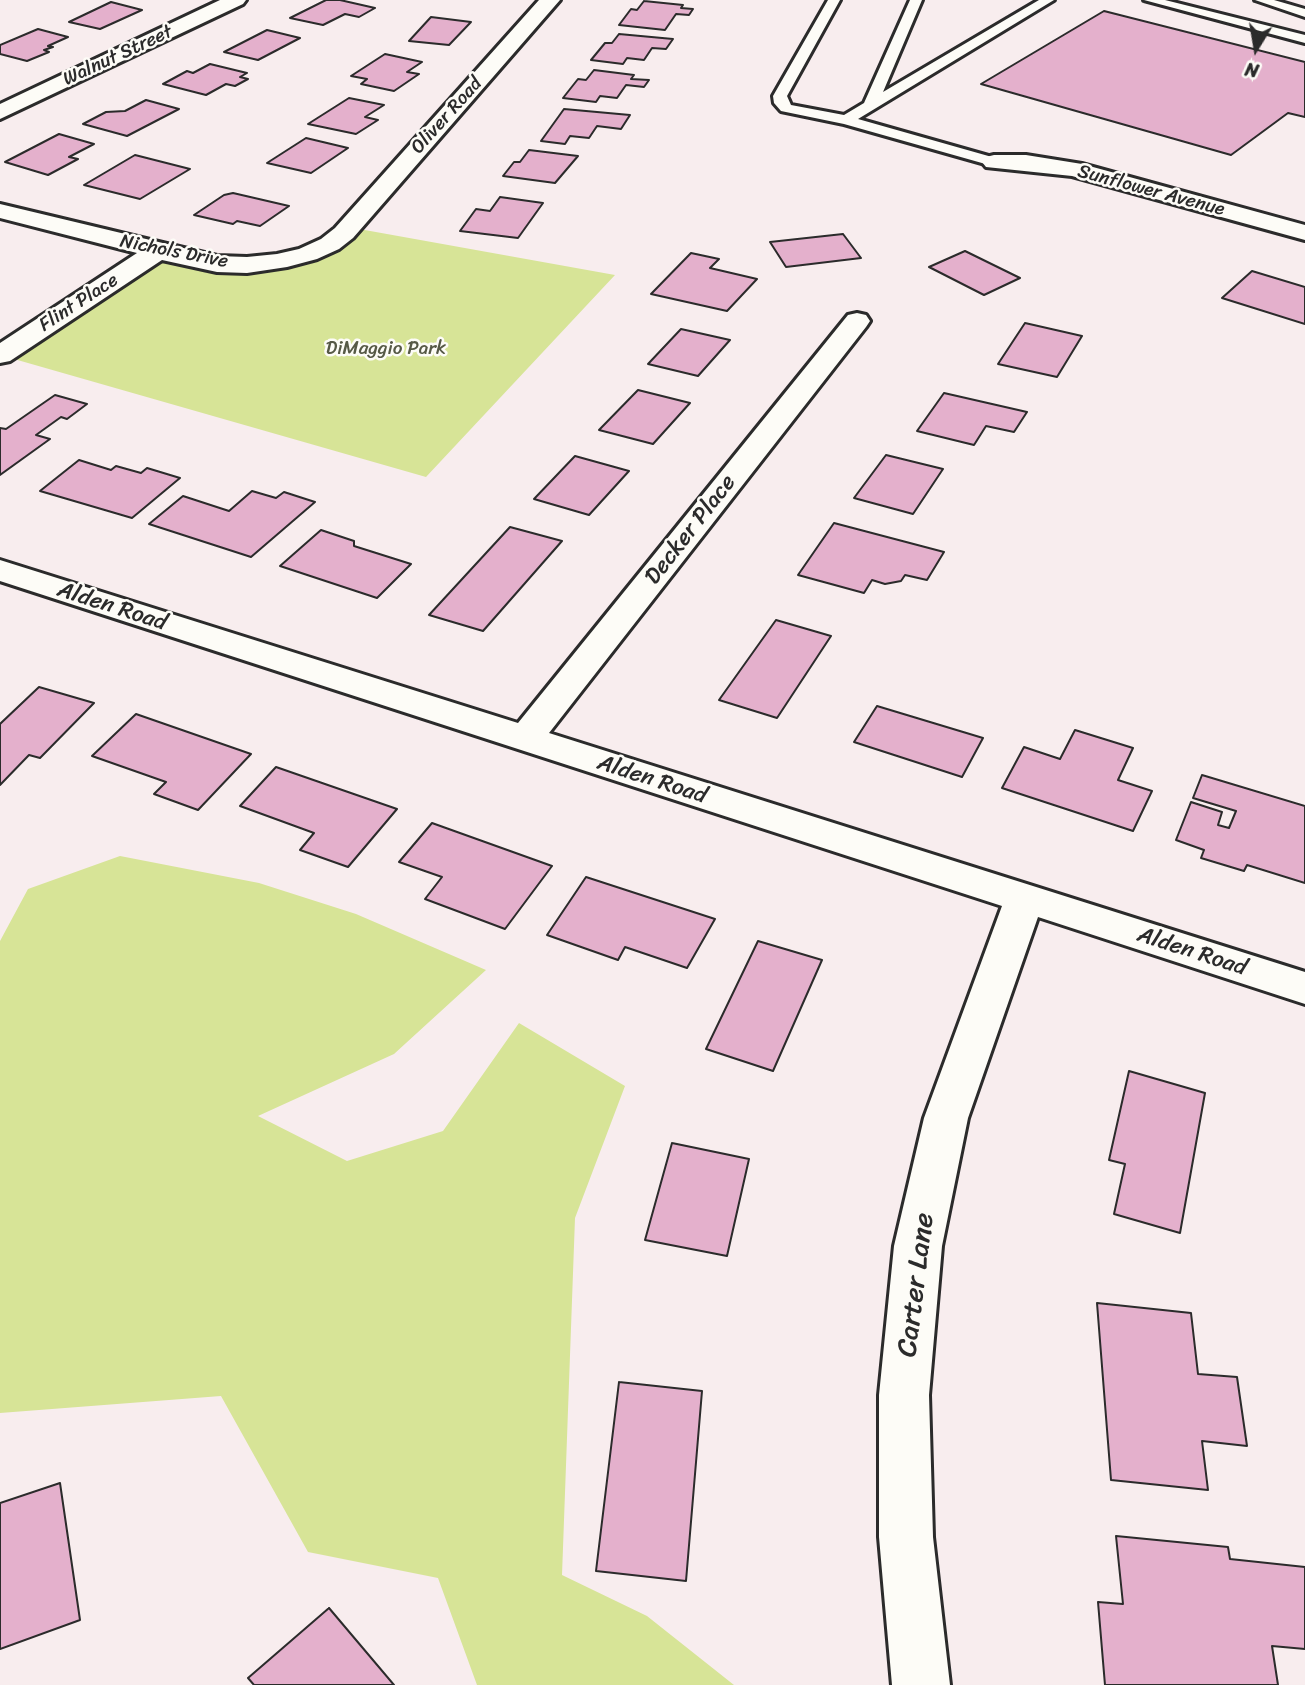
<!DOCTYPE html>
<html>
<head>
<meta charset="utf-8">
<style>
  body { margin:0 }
  #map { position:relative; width:1305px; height:1685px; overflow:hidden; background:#f8edee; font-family:Sriracha,sans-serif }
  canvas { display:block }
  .north { position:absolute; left:1221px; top:14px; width:70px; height:70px; -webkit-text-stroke:5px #fdfcf7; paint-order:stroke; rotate:191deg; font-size:19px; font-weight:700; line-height:28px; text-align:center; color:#2b2b2b }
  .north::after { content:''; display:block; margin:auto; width:24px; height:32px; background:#2b2b2b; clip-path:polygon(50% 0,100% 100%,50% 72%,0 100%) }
</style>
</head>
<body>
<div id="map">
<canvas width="1305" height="1685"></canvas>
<div class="north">N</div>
</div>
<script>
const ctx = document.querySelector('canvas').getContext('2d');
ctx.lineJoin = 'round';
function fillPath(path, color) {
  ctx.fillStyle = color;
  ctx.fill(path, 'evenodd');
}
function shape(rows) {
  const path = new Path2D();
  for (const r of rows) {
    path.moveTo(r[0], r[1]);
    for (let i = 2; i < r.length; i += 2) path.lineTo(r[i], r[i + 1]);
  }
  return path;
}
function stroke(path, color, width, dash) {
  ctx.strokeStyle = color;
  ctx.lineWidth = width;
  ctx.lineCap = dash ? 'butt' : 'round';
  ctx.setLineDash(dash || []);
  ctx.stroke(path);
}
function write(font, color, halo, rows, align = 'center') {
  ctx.font = font + ' Sriracha,sans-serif';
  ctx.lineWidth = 5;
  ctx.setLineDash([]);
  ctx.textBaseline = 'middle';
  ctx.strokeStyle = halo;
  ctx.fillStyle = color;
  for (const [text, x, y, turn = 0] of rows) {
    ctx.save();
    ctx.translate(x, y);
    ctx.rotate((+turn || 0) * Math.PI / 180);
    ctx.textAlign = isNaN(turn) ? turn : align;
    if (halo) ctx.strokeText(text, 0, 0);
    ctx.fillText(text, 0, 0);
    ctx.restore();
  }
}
const green = shape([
  [348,227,615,275,426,477,0,355,158,251,278,262],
  [120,856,259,883,356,914,486,970,394,1054,258,1116,347,1161,443,1131,519,1023,625,1086,575,1218,562,1575,647,1616,734,1685,477,1685,438,1578,308,1552,221,1396,0,1413,0,941,28,889]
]);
const building = shape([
  [326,0,340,0,375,8,359,17,345,14,323,25,290,18,326,0],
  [644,1,683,5,681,8,693,9,689,15,676,14,665,30,619,25,631,9,637,10,644,1],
  [111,2,142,10,100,29,69,22,111,2],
  [1104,11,1305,62,1305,117,1288,113,1231,155,981,84,1104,11],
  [431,17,471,22,449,45,409,41,431,17],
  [38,29,68,37,48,46,53,47,44,50,49,52,27,61,0,54,0,45,38,29],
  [267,30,300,38,258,60,224,52,267,30],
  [619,34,673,39,666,49,652,48,644,60,627,58,623,64,591,60,605,43,612,43,619,34],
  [385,54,422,62,407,72,419,74,394,91,361,84,367,79,351,76,385,54],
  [210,64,247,73,240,77,248,79,235,86,226,84,206,95,163,84,187,71,193,73,210,64],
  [594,70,634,75,631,79,649,80,644,87,626,85,617,98,600,96,596,102,563,98,578,79,586,80,594,70],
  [349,98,384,105,365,117,378,120,356,134,308,124,349,98],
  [146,100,179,109,127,136,83,124,106,112,125,111,146,100],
  [564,109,630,115,621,129,597,126,589,138,570,136,565,144,541,141,564,109],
  [59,134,94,144,69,157,78,159,48,175,5,162,59,134],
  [306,138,348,148,311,173,267,163,306,138],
  [529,150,578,156,555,183,503,176,514,162,520,162,529,150],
  [135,155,190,169,140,199,84,185,135,155],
  [233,193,289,206,260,226,237,221,233,224,194,215,224,195,233,193],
  [500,197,543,203,518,238,460,231,476,209,490,211,500,197],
  [843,234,861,258,786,267,770,242,843,234],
  [965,251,1020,278,984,295,929,267,965,251],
  [691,253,719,259,710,268,757,279,727,311,651,294,691,253],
  [1252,271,1305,287,1305,324,1222,298,1252,271],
  [1025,323,1082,336,1057,377,998,364,1025,323],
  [681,329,730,340,698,376,648,364,681,329],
  [638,390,690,403,653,444,599,430,638,390],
  [944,393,1027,412,1014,432,986,426,974,445,917,431,944,393],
  [55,395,87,404,67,419,61,417,36,435,50,439,0,475,0,428,6,429,55,395],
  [886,455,943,469,913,514,854,498,886,455],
  [575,456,629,471,589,515,534,499,575,456],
  [79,460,111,470,116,466,141,473,147,468,180,478,132,518,40,491,79,460],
  [252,491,276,498,284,492,315,502,251,557,149,524,183,496,229,511,252,491],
  [834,523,944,552,927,580,905,575,901,581,885,584,872,580,864,593,798,575,834,523],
  [510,527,562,541,483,631,429,615,510,527],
  [321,530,354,541,354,546,411,564,377,598,280,566,321,530],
  [776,620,831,636,777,718,719,700,776,620],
  [39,687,94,703,40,758,29,755,0,785,0,724,39,687],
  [877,706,983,738,962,777,854,742,877,706],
  [136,714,251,754,198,810,154,794,166,782,92,756,136,714],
  [1075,730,1133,748,1118,780,1152,791,1133,831,1002,788,1024,747,1060,759,1075,730],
  [276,767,397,809,348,867,300,850,314,833,240,806,276,767],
  [1202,775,1305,806,1305,883,1247,865,1244,871,1201,858,1204,850,1176,840,1191,802,1222,812,1218,825,1229,828,1236,811,1193,798,1202,775],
  [432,823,552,866,505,929,425,899,442,877,399,862,432,823],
  [586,877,715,919,687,968,625,947,618,960,547,935,586,877],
  [758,941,822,960,773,1071,706,1049,758,941],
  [1129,1071,1205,1093,1180,1233,1114,1214,1125,1164,1109,1160,1129,1071],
  [672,1143,749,1159,727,1256,645,1240,672,1143],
  [1097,1303,1191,1313,1198,1374,1237,1377,1247,1446,1202,1441,1208,1490,1111,1480,1097,1303],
  [619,1382,702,1391,686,1581,596,1571,619,1382],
  [60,1483,80,1620,0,1649,0,1503,60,1483],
  [1116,1536,1228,1547,1230,1559,1305,1567,1305,1649,1272,1646,1278,1685,1105,1685,1098,1602,1123,1604,1116,1536],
  [329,1608,394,1685,254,1685,248,1678,329,1608]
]);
const lane = shape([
  [828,0,840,0,787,96,791,105,844,115,864,103,910,0,922,0,883,92,1039,0,1054,0,858,119,999,159,1001,162,999,165,989,165,844,124,781,111,774,103,773,96,828,0],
  [1144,0,1165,0,1305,35,1305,43,1144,0],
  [1255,0,1274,0,1305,9,1305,17,1255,0]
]);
const street = shape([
  [220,0,246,0,243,4,0,119,0,104,220,0],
  [539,0,560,0,353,238,339,249,317,259,287,267,247,273,217,272,162,260,10,361,0,363,0,343,137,253,0,218,0,204,217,256,247,257,277,254,299,249,321,239,335,228,539,0],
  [994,155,1026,155,1082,164,1305,225,1305,240,1072,176,986,167,982,162,986,157,994,155],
  [857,313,866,315,870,321,866,327,549,733,1305,972,1305,1004,1038,917,968,1118,942,1246,929,1395,933,1537,950,1685,892,1685,879,1537,879,1395,894,1246,924,1118,1002,906,0,581,0,560,518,723,848,315,857,313]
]);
const farStreetnames = [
  ["Walnut Street",118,56,-25],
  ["Oliver Road",447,116,-48],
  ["Sunflower Avenue",1151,191,15],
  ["Nichols Drive",174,252,11],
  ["Flint Place",79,303,-33]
];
const farParknames = [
  ["DiMaggio Park",386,349]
];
const streetNames = [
  ["Decker Place",691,530,-52],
  ["Alden Road",112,607,18],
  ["Alden Road",652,780,18],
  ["Alden Road",1192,952,18]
];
const nearStreetnames = [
  ["Carter Lane",917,1285,-83]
];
fillPath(green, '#d7e497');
fillPath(building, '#e4b0cc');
stroke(building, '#2b2b2b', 2);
stroke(lane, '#2b2b2b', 6);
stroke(street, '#2b2b2b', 6);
fillPath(lane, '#fdfcf7');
fillPath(street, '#fdfcf7');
write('19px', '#2b2b2b', '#fdfcf7', farStreetnames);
write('19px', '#565946', '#fdfcf7', farParknames);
write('23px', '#2b2b2b', '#fdfcf7', streetNames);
write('28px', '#2b2b2b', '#fdfcf7', nearStreetnames);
</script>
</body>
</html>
